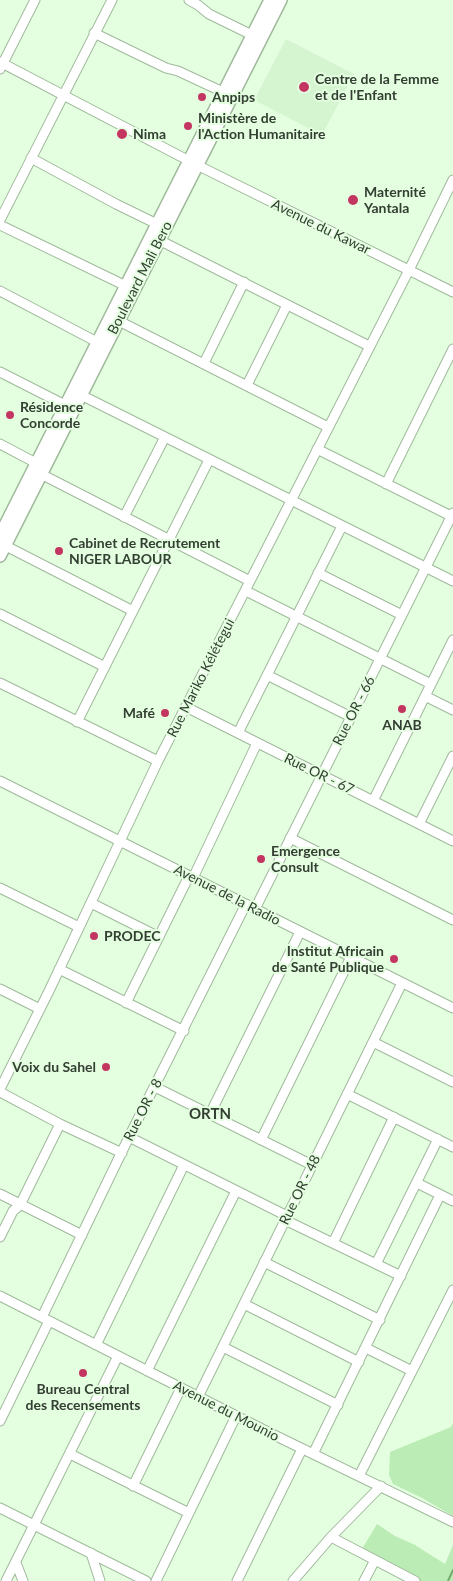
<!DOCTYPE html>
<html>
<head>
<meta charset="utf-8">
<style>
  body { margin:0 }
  canvas { display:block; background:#e4ffe0 }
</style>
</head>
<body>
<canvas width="453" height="1581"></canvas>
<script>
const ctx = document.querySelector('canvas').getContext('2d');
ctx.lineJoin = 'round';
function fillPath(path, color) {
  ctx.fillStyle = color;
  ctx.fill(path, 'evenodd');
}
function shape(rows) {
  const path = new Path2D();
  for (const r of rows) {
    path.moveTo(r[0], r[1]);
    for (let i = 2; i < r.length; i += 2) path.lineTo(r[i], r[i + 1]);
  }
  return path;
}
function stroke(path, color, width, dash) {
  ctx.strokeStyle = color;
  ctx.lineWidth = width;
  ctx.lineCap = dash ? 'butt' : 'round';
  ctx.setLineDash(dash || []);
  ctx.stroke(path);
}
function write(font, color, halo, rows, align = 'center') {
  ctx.font = font + ' Lato,sans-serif';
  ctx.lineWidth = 4;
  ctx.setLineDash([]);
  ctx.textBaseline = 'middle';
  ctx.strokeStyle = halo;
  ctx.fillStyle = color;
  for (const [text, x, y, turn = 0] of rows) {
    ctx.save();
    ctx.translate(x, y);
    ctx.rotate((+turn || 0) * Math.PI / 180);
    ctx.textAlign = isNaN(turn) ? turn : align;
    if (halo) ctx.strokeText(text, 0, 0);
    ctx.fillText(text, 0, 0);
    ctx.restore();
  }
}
const built = shape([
  [286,39,354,74,322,135,254,100]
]);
const green = shape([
  [453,1423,453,1516,422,1498,393,1484,389,1475,390,1452,451,1427],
  [377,1524,395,1536,415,1545,445,1564,453,1545,453,1581,404,1581,367,1561,362,1549]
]);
const stream = shape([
  [448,1581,453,1570]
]);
const minor = shape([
  [189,0,198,5,209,14,252,35],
  [94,33,166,68,178,71,223,92],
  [0,62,197,165,453,292],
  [0,69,35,0],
  [31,158,116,204,157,224],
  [0,220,112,0],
  [0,225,126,286],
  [155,238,369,346],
  [0,291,97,342],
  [115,319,328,427],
  [204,363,244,282],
  [0,372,65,405],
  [247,385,287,305],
  [77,393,453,581],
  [0,444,36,463],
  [317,449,453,517],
  [37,472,250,581],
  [386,484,453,349],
  [124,517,165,437],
  [0,543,133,611],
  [318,573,402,615],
  [246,591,431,684],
  [0,614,105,667],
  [267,675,351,717],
  [0,683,158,761],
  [425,696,453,710],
  [186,707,453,841],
  [77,722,209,460],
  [238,733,342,526],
  [0,781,453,1008],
  [373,801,453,640],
  [419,824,453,756],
  [290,838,453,920],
  [193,878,257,743],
  [0,888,79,927],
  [91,903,159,937],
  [255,909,453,513],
  [59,969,184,1031],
  [0,989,40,1009],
  [126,1003,189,876],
  [373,1042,453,1082],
  [155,1087,312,1165],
  [0,1089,49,991,158,761,409,270,453,180],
  [0,1092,60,1124,122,1153],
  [347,1094,453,1147],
  [210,1114,300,932],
  [129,1137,287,1216],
  [261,1140,351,957],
  [417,1183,453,1201],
  [0,1194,82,1235],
  [285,1220,401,1276],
  [0,1237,13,1211,20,1205,60,1124],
  [333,1243,394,1117],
  [264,1262,380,1320],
  [376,1264,438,1139],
  [0,1296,268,1432,453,1522],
  [244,1304,359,1362],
  [42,1317,129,1137,246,904],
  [96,1345,184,1165],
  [223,1347,338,1405],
  [366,1348,412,1371],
  [147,1371,236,1191],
  [198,1397,402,983],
  [0,1421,49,1321],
  [70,1454,189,1513],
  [313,1454,440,1195],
  [359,1476,453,1290],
  [133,1486,181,1388],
  [0,1508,146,1581],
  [331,1537,415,1581],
  [91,1553,100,1581],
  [16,1563,23,1581],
  [6,1581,118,1356],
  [156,1581,236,1416],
  [237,1581,302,1449],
  [293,1581,331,1537,381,1486],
  [364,1581,375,1560]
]);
const major = shape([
  [0,535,270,0],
  [0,556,281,0]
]);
const markers = [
  [304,87,6,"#c43662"],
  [202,97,5,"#c43662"],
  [188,126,5,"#c43662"],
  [122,134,6,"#c43662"],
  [353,200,6,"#c43662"],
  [10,415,5,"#c43662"],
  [59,551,5,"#c43662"],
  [402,709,5,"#c43662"],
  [165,713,5,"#c43662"],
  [261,859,5,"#c43662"],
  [94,936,5,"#c43662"],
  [394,959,5,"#c43662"],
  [106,1067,5,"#c43662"],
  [83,1373,5,"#c43662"]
];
const poiNames = [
  ["Centre de la Femme",315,79],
  ["et de l'Enfant",315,95],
  ["Anpips",212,97],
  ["Ministère de",198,118],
  ["l'Action Humanitaire",198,134],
  ["Nima",133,134],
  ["Maternité",364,192],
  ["Yantala",364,208],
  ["Résidence",20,407],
  ["Concorde",20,423],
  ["Cabinet de Recrutement",69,543],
  ["NIGER LABOUR",69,559],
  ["Mafé",155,713,"right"],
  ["ANAB",402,725,"center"],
  ["Emergence",271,851],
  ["Consult",271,867],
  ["PRODEC",104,936],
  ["Institut Africain",384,951,"right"],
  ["de Santé Publique",384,967,"right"],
  ["Voix du Sahel",96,1067,"right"],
  ["Bureau Central",83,1389,"center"],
  ["des Recensements",83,1405,"center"]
];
const streetNames = [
  ["Avenue du Kawar",321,227,26],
  ["Boulevard Mali Bero",140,278,-63],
  ["Rue Mariko Kélétegui",201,678,-63],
  ["Rue OR - 66",354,711,-63],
  ["Rue OR - 67",319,774,26],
  ["Avenue de la Radio",227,895,27],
  ["Rue OR - 8",143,1110,-63],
  ["Rue OR - 48",300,1190,-64],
  ["Avenue du Mounio",226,1411,27]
];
const neighbourhoodNames = [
  ["ORTN",210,1114]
];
fillPath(built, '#d5f4d0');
fillPath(green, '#bcecb5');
stroke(stream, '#73ad6a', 2);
stroke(minor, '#a0b99c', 11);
stroke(major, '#a0b99c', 14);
stroke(minor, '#fff', 9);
stroke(major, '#fff', 11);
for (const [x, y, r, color] of markers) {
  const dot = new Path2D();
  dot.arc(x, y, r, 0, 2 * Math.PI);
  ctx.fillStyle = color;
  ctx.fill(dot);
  stroke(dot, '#e4ffe0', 2);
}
write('bold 14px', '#343f33', '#e4ffe0', poiNames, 'left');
write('14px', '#343f33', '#e4ffe0', streetNames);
write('bold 15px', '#343f33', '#e4ffe0', neighbourhoodNames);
</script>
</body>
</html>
